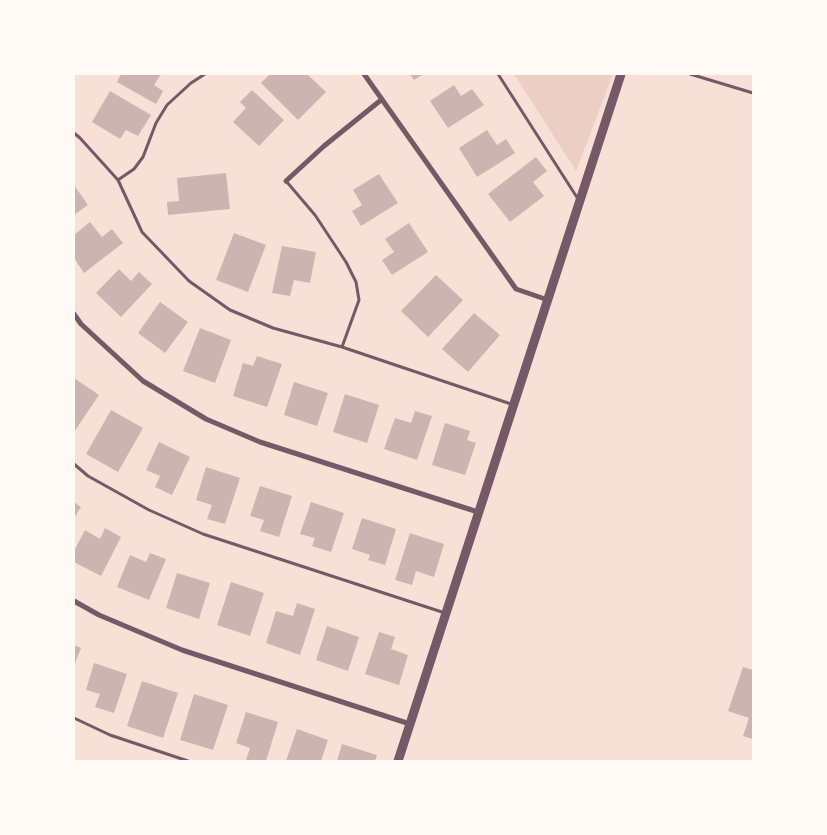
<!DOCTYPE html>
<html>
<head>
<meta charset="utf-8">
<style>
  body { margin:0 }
  #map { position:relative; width:827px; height:835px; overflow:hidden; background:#f7e1d7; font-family:"Space Grotesk",sans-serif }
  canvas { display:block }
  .frame { position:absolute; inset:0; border:75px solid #fffaf5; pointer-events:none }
</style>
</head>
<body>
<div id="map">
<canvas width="827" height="835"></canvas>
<div class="frame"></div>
</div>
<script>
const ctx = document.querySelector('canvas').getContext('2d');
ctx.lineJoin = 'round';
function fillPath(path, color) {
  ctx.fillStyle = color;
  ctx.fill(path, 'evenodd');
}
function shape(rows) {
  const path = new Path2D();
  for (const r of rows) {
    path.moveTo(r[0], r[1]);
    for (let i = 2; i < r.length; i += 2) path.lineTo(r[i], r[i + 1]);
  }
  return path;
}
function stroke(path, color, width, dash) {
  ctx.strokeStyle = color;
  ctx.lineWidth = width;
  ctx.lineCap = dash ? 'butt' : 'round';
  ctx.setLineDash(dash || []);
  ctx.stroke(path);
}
const green = shape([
  [514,74,613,74,576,171]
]);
const building = shape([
  [121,74,161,74,154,85,163,91,156,104,117,82],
  [270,74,307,74,326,92,298,120,261,83],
  [410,74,424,74,414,80],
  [454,85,461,96,472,89,484,105,448,128,430,101],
  [252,90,284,120,259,146,233,122,246,108,240,102],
  [110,91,151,115,138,136,126,130,120,139,92,122],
  [487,130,497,145,506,139,515,153,477,177,459,148],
  [536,157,547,171,533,182,544,196,510,222,488,194],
  [226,173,230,209,168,215,167,202,179,201,177,178],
  [379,174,398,203,361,226,352,211,362,205,353,190],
  [74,185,88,205,74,215],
  [90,222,102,237,112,229,123,243,84,273,74,258,74,235],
  [409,223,428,252,392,275,382,260,394,252,385,239],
  [234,233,266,245,248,292,216,280],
  [282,246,316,252,310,283,294,280,290,296,272,293],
  [119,269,131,281,139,272,152,284,121,317,96,293],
  [436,275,463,300,428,337,401,311],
  [160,302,188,322,165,353,138,333],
  [474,313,500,335,468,372,442,349],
  [200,328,231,340,215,383,183,371],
  [257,356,282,364,267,407,233,396,243,363,253,366],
  [74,378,99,395,74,432],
  [294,382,328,393,317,426,284,415],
  [345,394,379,405,367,443,333,432],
  [111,410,143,428,118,472,86,454],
  [415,411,432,416,417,460,384,449,395,418,411,423],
  [445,423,470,431,467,440,476,443,465,475,432,465],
  [159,442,190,457,172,495,155,487,160,476,146,470],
  [206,467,240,478,225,524,207,519,212,505,196,500],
  [260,486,292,496,279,537,260,531,264,520,250,516],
  [74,502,81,507,74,518],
  [311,502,344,513,331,552,312,546,315,538,300,534],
  [362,518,396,529,385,565,368,560,370,555,352,549],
  [105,528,121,537,101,576,74,562,74,551,85,530,100,539],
  [410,533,444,544,434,577,416,571,412,585,395,580],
  [150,553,166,559,149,600,117,587,130,555,146,562],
  [177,573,210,583,199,619,166,608],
  [231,582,264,593,250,636,217,625],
  [297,603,315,609,300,655,266,643,276,611,293,616],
  [327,626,359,637,348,671,316,660],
  [379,632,395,637,391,649,408,655,399,685,365,674],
  [74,645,81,648,74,666],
  [94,663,127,674,114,713,95,707,100,694,86,690],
  [743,667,753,670,753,739,743,736,749,718,728,711],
  [142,681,178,693,163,738,127,726],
  [194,694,228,705,213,750,180,740],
  [246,712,278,722,266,761,246,760,250,748,236,743],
  [297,729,328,740,321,761,286,761],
  [342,744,377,755,375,761,337,761]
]);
const service = shape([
  [498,74,578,199],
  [690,74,753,93],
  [74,133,80,138,118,180,142,232,189,281,230,310,273,328,342,347,511,404],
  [118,180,134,169,143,157,156,123,167,105,191,83,205,74],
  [286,181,315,215,346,262,356,282,359,300,342,347],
  [74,464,88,476,149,510,203,534,445,613],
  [74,718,110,735,188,761]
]);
const minor = shape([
  [364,74,516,289,548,300],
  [286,181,324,146,381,100],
  [74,314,81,324,143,381,206,419,260,442,478,512],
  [74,601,99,615,182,650,410,724]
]);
const tertiary = shape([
  [398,761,621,74]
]);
fillPath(green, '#ebcfc5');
fillPath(building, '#ccb4b1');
stroke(service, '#755966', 3);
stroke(minor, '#755966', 5);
stroke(tertiary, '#755966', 9);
</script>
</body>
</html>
